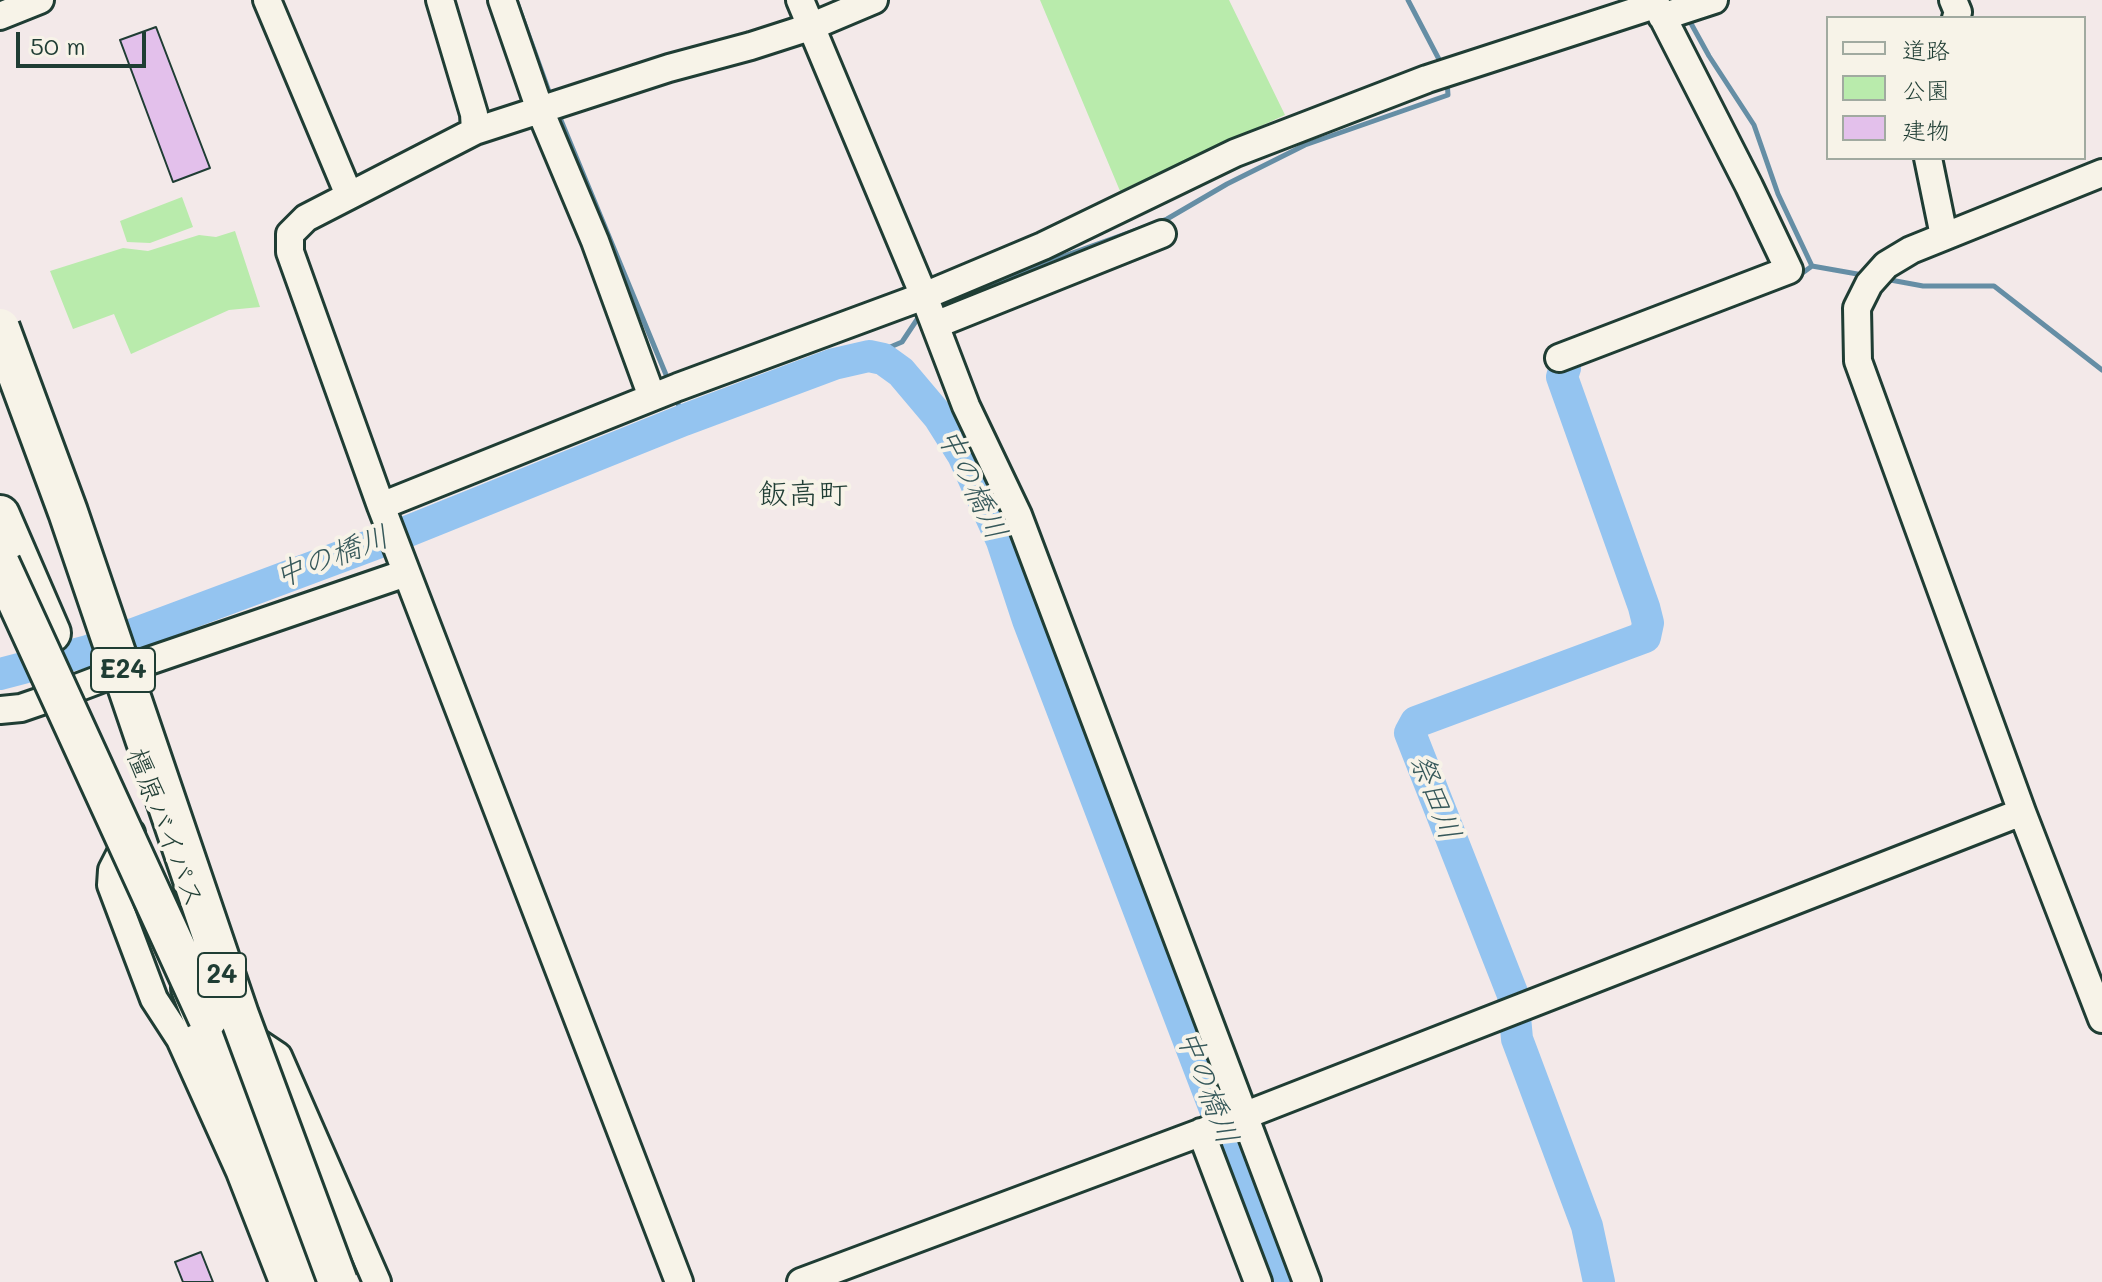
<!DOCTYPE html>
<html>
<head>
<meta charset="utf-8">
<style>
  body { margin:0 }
  #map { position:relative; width:2102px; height:1282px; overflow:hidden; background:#f3e9e9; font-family:Mali,"Klee One",sans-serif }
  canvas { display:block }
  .legend { position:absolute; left:1826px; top:16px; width:260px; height:144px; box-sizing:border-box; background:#f7f3e8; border:2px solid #a1aaa0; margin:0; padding:10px 14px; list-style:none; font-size:24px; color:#1f3d34 }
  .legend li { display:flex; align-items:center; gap:16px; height:40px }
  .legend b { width:40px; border:2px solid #a1aaa0 }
  .scale { position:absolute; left:16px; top:32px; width:130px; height:36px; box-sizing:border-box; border:4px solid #1f3d34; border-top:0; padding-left:10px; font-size:24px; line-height:28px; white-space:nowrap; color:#1f3d34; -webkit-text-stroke:6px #f7f3e8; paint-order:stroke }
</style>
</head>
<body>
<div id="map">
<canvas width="2102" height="1282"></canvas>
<ul class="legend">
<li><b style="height:10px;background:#f7f3e8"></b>道路</li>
<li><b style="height:22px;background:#b9ebac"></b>公園</li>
<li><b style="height:22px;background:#e3c0eb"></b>建物</li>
</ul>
<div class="scale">50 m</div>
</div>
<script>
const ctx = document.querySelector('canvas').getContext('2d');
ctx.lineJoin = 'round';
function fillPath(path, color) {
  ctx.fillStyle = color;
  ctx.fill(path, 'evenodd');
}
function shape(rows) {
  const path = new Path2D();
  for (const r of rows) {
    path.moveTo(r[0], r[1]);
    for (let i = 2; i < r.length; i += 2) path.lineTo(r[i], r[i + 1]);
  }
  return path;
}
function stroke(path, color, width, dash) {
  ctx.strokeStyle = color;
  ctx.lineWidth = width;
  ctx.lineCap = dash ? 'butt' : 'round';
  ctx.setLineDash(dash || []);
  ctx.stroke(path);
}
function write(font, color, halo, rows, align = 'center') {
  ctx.font = font + ' Mali,"Klee One",sans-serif';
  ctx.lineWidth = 8;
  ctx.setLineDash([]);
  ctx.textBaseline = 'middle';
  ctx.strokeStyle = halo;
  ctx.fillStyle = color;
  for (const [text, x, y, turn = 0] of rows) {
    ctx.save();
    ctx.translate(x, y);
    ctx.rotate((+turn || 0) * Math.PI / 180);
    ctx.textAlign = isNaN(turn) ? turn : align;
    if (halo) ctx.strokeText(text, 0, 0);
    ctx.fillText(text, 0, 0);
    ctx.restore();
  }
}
const green = shape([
  [1040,0,1229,0,1285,115,1120,191],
  [182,197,193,227,150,243,127,242,120,221],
  [235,231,260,307,229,310,131,354,114,314,73,329,50,271,123,248,148,251,199,235,216,237]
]);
const stream = shape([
  [516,0,551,97],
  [1408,0,1443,67],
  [1688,18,1709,56,1754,125,1778,194,1812,266],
  [558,113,669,382],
  [1797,277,1812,266,1863,275],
  [1885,279,1923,286,1994,286,2102,370],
  [937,310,1025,270,1167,219,1227,184,1305,145,1448,95,1447,81],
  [869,356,902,342,918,318,924,315],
  [676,398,684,420]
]);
const river = shape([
  [1565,368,1562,377,1644,607,1648,623,1645,637,1416,722,1410,733,1513,995,1517,1039,1587,1226,1599,1282],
  [0,674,88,651,396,536,684,420,834,364,869,356,883,359,901,372,939,417,963,455,1002,541,1028,620,1281,1282]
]);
const building = shape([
  [156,27,210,168,173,182,120,40,156,27],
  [201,1252,213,1282,183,1282,175,1262,201,1252]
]);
const minor = shape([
  [267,0,349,195],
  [440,0,474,114,475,131,306,218,290,234,290,252,381,506,679,1282],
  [502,0,540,110,595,241,652,397],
  [800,0,924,296,966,406,1018,515,1307,1282],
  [1953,0,1958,12,1956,18],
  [0,16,40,0],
  [1662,17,1714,0],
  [475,131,669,68,751,46,810,27,874,0],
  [1928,158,1944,236],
  [935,325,1162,234],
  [1559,358,1789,270,1749,186,1654,0],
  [381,506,678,387,924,296,1043,246,1235,153,1427,79,1655,5],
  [0,710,21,708,53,697,140,664,406,573],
  [2022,812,2102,1019],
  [131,833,112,870,111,885,154,999,180,1039,240,1172,283,1282],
  [245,1034,278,1056,377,1282],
  [1201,1132,1258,1282],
  [801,1282,1205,1131,2022,812,1858,361,1857,308,1869,284,1886,265,1911,250,2102,173]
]);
const highway = shape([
  [0,515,51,633],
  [191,988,306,1282]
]);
const highwayBridge = shape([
  [0,328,68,512,239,1015,338,1282],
  [0,564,208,1018]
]);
const shields = [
  [123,670,64],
  [222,975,48]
];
const shieldNames = [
  ["E24",123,670],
  ["24",222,975]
];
const streetNames = [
  ["橿原バイパス",165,828,69]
];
const waterNames = [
  ["中の橋川",972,484,64],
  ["中の橋川",332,557,-21],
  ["祭田川",1435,797,69],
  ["中の橋川",1207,1087,69]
];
const neighbourhoodNames = [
  ["飯高町",803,495]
];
fillPath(green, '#b9ebac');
stroke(stream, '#658ea5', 5);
stroke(river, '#94c4f0', 32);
fillPath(building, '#e3c0eb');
stroke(building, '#1f3d34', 2);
stroke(minor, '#1f3d34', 32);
stroke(highway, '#1f3d34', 44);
stroke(minor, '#f7f3e8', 26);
stroke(highway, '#f7f3e8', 38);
stroke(highwayBridge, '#1f3d34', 44, []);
stroke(highwayBridge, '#f7f3e8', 38);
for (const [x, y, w] of shields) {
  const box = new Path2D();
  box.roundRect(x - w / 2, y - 22, w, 44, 6);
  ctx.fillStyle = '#f7f3e8';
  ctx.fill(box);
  stroke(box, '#1f3d34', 2);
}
write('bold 26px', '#1f3d34', null, shieldNames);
write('28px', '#1f3d34', '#f7f3e8', streetNames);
write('italic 30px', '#36585a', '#f7f3e8', waterNames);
write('30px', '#1f3d34', '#f7f3e8', neighbourhoodNames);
</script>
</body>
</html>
